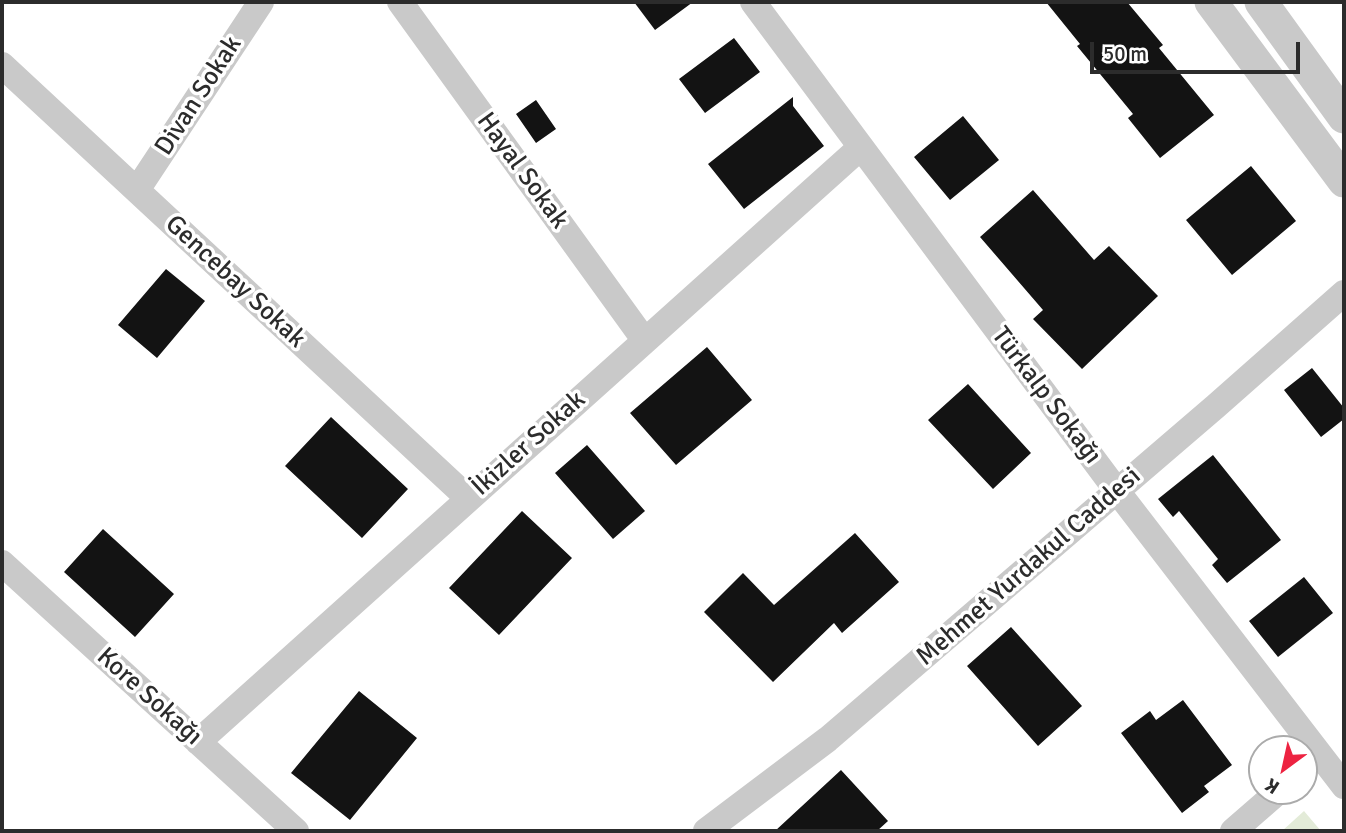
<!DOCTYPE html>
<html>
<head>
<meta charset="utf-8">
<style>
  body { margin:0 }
  #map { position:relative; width:1346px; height:833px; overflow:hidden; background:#fff; font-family:Signika,sans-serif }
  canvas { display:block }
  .frame { position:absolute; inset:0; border:4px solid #2c2c2c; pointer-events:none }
  .north { position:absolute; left:1248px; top:735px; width:70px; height:70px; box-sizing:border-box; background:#fff; border:2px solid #ababab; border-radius:50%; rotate:213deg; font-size:19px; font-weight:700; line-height:28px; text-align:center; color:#2c2c2c }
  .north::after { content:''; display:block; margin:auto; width:24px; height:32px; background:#ed2341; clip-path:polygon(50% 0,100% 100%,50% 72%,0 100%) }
  .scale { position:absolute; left:1090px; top:42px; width:210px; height:32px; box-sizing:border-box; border:4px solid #2c2c2c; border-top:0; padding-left:9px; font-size:21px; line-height:24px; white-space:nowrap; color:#2c2c2c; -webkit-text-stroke:5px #fff; paint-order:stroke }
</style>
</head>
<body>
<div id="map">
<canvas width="1346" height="833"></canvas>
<div class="frame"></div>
<div class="north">K</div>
<div class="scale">50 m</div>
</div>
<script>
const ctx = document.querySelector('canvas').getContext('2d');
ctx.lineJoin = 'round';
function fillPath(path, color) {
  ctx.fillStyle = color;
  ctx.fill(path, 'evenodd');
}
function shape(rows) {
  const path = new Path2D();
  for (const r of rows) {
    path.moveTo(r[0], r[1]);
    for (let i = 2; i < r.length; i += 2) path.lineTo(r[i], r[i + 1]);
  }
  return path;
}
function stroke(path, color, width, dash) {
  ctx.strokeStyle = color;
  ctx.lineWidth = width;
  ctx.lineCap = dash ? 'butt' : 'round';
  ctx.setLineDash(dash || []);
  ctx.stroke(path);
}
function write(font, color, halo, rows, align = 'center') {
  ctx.font = font + ' Signika,sans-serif';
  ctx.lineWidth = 7;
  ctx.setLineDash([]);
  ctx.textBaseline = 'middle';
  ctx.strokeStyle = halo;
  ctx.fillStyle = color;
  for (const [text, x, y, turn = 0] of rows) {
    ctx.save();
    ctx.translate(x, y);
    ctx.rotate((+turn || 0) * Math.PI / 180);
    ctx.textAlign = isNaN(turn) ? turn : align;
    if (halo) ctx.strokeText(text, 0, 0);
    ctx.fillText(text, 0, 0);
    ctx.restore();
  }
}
const green = shape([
  [1304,811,1321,831,1282,831]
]);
const building = shape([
  [634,2,693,2,655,30],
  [1046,2,1127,2,1163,45,1159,48,1214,115,1160,158,1128,118,1133,114,1077,46,1080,44],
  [734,38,760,72,705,113,679,79],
  [793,97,793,106,824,146,744,209,708,164],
  [536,100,556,129,536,143,516,114],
  [963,116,999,160,950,200,914,157],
  [1251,166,1296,221,1232,275,1186,220],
  [1033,190,1094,260,1109,246,1158,296,1082,369,1033,319,1043,310,980,237],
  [166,269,205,301,157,358,118,325],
  [707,347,752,400,676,465,630,413],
  [1312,368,1344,408,1344,419,1321,437,1284,390],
  [968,384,1031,453,993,489,928,420],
  [331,417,408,489,362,538,285,466],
  [587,445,645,511,613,539,555,473],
  [1213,455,1281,540,1227,583,1212,565,1218,559,1179,511,1173,517,1158,499],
  [522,511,572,558,499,635,449,588],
  [103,529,174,594,135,637,64,572],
  [855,533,899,582,842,633,834,623,773,682,704,612,743,573,774,605],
  [1304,577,1333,613,1278,657,1249,621],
  [1011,627,1082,706,1038,746,967,666],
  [359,691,417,738,350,820,291,773],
  [1183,700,1232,765,1204,786,1209,792,1182,813,1121,733,1150,711,1156,720],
  [841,770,888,821,877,831,775,831]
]);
const minor = shape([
  [400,2,645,341],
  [753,2,1117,491,1344,786],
  [2,65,469,499],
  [137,190,261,2],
  [2,563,296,831],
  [198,742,861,147],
  [706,831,828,739,1216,406,1344,293],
  [1233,831,1279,791]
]);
const tertiary = shape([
  [1211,2,1344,181],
  [1261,2,1344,117]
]);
const streetNames = [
  ["Divan Sokak",199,96,-57],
  ["Hayal Sokak",522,171,54],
  ["Gencebay Sokak",235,282,43],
  ["Türkalp Sokağı",1046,396,53],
  ["İkizler Sokak",529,444,-42],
  ["Mehmet Yurdakul Caddesi",1029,567,-41],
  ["Kore Sokağı",149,697,42]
];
fillPath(green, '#e3ebd8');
fillPath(building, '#131313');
stroke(minor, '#c9c9c9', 26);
stroke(tertiary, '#c9c9c9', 33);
write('26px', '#2c2c2c', '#fff', streetNames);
</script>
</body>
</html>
